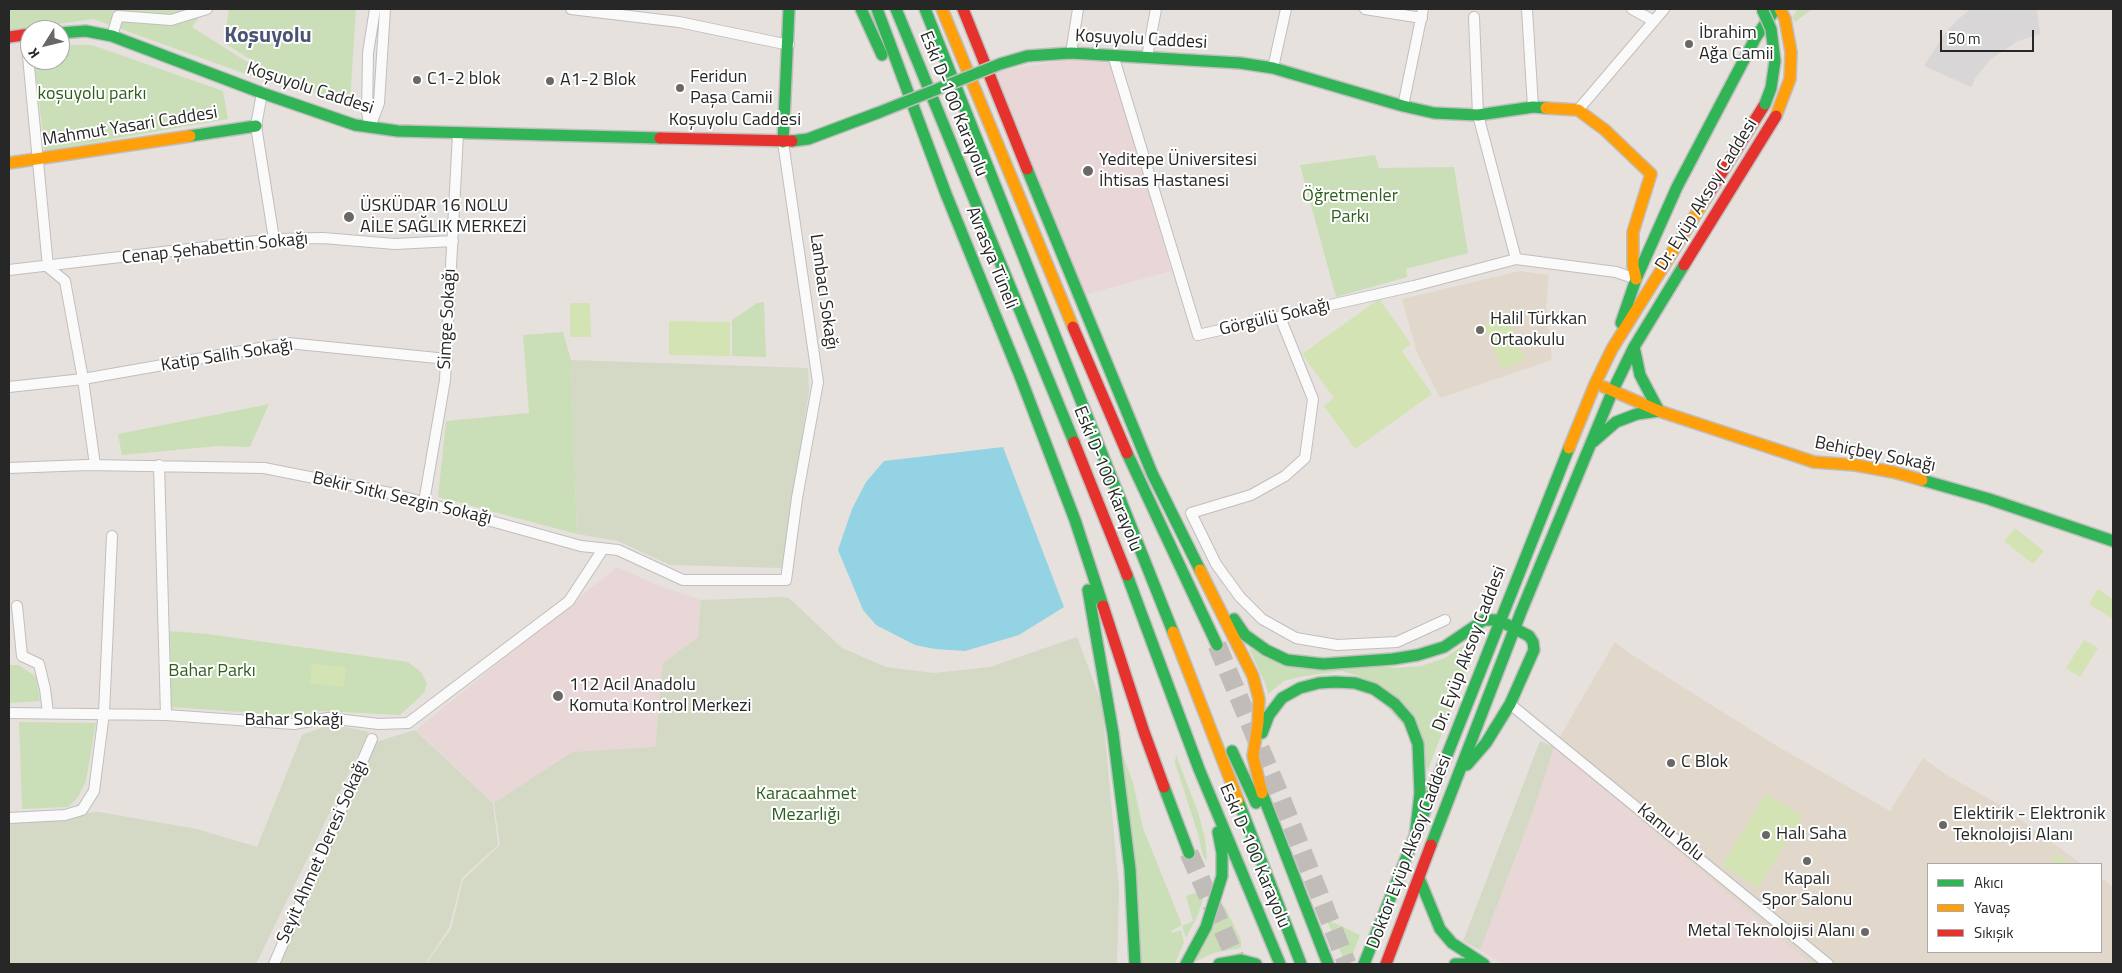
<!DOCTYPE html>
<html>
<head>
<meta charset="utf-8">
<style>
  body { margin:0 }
  #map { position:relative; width:2122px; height:973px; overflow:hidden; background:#e6e1dc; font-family:"Titillium Web",sans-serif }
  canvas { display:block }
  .frame { position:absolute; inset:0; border:10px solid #272727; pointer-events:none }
  .legend { position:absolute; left:1927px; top:863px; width:175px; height:90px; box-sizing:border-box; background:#fff; border:1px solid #a9a9a9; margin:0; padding:6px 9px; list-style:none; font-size:15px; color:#272727 }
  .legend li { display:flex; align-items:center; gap:10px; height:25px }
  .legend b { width:25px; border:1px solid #a9a9a9 }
  .north { position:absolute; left:20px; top:20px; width:50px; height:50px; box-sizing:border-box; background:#fff; border:1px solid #a9a9a9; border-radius:50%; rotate:234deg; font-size:14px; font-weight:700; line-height:20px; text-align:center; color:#272727 }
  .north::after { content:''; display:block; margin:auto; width:18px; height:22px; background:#6a6866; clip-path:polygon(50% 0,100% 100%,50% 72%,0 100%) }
  .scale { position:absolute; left:1940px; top:30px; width:94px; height:22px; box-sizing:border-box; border:2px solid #272727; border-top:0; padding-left:6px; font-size:15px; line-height:18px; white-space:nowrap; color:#272727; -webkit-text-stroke:4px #fff; paint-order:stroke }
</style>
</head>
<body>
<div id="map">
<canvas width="2122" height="973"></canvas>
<div class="frame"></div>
<ul class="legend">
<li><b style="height:6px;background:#30b455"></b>Akıcı</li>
<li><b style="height:6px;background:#ff9f0a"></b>Yavaş</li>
<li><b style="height:6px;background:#e5322d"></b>Sıkışık</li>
</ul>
<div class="north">K</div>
<div class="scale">50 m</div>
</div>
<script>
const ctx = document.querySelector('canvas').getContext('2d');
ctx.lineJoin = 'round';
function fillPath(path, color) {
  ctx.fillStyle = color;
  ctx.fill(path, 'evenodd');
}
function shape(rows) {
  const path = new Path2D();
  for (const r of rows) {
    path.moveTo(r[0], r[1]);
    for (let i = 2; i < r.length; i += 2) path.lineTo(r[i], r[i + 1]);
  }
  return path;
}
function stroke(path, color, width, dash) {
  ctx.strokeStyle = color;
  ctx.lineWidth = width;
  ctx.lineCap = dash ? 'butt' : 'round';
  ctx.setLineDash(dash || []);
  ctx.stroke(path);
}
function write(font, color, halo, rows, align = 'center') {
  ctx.font = font + ' "Titillium Web",sans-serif';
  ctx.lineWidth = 4;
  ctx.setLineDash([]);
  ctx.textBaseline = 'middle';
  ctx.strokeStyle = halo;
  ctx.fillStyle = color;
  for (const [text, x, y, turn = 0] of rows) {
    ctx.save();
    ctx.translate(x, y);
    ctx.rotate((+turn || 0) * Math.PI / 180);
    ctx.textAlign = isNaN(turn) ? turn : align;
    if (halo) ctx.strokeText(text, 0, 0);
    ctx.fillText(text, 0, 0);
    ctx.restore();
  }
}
const industrial = shape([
  [1971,9,2037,9,2040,34,2018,41,1991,59,1976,77,1971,87,1924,66,1943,36,1957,20]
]);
const education = shape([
  [1520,271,1549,275,1546,307,1552,360,1440,398,1417,353,1402,299],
  [1615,642,1629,653,1777,746,1890,811,1923,758,1945,774,2000,805,2082,864,1928,864,1928,952,2101,952,2101,878,2113,887,2113,964,1810,964,1554,747]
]);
const medical = shape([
  [1079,58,1114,63,1171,271,1084,295,993,72],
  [617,567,661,587,701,600,698,637,663,663,655,748,572,752,494,803,416,730],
  [1554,747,1810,964,1502,964,1480,950,1537,801]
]);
const green = shape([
  [9,9,205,9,192,27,293,91,93,19,9,31],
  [229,9,356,9,350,103,297,88,224,43],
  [1798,9,1812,9,1795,22,1792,17],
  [60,45,92,45,223,91,228,119,45,151,34,60,60,60],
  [1375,155,1379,168,1454,167,1468,253,1406,269,1407,277,1336,297,1300,165],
  [764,302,766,357,732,356,732,320,757,303],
  [563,332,571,360,577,534,438,497,446,421,529,413,523,335],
  [269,404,250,447,219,446,122,455,118,434],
  [170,631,208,634,408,662,422,673,427,684,424,693,400,715,320,711,294,716,171,707],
  [1475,637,1479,637,1427,772,1422,746,1359,676,1341,671,1299,677,1284,681,1268,694,1265,683,1249,649,1395,668,1421,666,1445,658],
  [9,665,19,665,36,677,40,701,9,703],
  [19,722,96,723,86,781,78,797,68,807,22,809],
  [1122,752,1133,783,1143,828,1182,925,1171,931,1172,933,1181,930,1184,942,1175,964,1142,964],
  [1176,755,1198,812,1205,838,1207,861,1203,856,1198,834,1175,763],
  [1206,889,1198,915,1186,938,1182,926,1193,921,1186,896],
  [1221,906,1225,907,1241,940,1241,947,1240,948,1213,953,1191,964],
  [1326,919,1360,935,1349,964,1346,964]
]);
const cemetery = shape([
  [571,360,808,368,809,390,783,568,670,565,618,541,577,534],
  [783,597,789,598,842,648,886,667,934,673,990,667,1077,637,1102,704,1119,889,1117,964,426,964,451,929,463,880,500,845,494,803,572,752,655,747,663,663,698,637,701,600],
  [331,724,369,732,256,964,9,964,9,818,99,812,197,829,257,847,302,735],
  [415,730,493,803,498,845,462,878,449,928,425,964,278,964,376,742],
  [1540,741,1554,747,1537,801,1480,950,1463,941]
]);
const pitch = shape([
  [1379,299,1411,344,1402,351,1432,394,1355,449,1324,406,1334,398,1302,354],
  [570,303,590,303,591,337,570,337],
  [1508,315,1525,360,1502,369,1484,324],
  [669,321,730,322,730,356,669,355],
  [2015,528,2044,551,2033,564,2004,541],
  [2098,589,2113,599,2113,619,2089,604],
  [2084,640,2098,648,2080,677,2066,668],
  [312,664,346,667,344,687,310,683],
  [1766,794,1802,816,1758,888,1722,865],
  [2057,854,2070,864,2050,864]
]);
const water = shape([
  [1003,447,1064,607,1019,635,965,651,935,649,915,645,876,625,863,610,838,550,852,509,866,482,884,461]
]);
const highwayTunnel = shape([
  [1217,645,1281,798,1347,964],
  [1189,853,1238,964]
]);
const street = shape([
  [571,9,679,22,789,45],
  [1365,9,1422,18],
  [1527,9,1533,107],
  [1632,9,1654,21],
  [1474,17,1478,115,1516,259],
  [26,35,48,267,65,281,83,379,95,465],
  [112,36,118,16,171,20,207,9],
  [1071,53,1078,9],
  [1113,55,1198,335,1414,286,1516,259,1616,272,1636,279],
  [1147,57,1156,9],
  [1273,68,1286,9],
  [262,93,256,126,274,239],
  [1403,106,1423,9],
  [1578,110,1664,9],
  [370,126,367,113,368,53,375,9],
  [370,127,379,103,385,9],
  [9,270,274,239,323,238,395,244,453,241],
  [1280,317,1313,399,1305,458,1285,476,1251,495,1191,513,1216,564,1240,597,1262,619,1296,638,1337,645,1397,642,1445,620],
  [9,387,83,379,288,343,447,359],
  [159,465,166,715],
  [9,468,87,465,264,468,390,493,581,546,618,550,683,580,786,580,797,498,818,382,783,142],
  [424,502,445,380,458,134],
  [17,606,22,656,39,664,45,689,48,713],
  [1510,704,1828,964],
  [9,713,166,715,294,724,328,718,379,724,408,723,569,601,603,549],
  [9,818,65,815,82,810,94,791,104,713,112,536],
  [274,964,372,739]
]);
const fast = shape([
  [861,9,882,55],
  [877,9,946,194,1020,376,1075,520,1103,606],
  [896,9,1074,442],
  [925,9,1173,632],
  [60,33,86,31,112,36,262,93,355,125,398,131,660,138],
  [1000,64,1027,56,1071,53,1240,63,1273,68,1403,106,1434,113,1478,115,1533,107,1546,108],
  [190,136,256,126],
  [792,141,808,139,880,112],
  [783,142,789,9],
  [1027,169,1152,473,1200,570],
  [1621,323,1636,279,1677,187,1756,37,1774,11],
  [1634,347,1640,375,1659,411],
  [1593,442,1616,422,1637,414,1659,411],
  [1127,453,1217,645],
  [1922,480,1989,499,2113,541],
  [1127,575,1199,769,1280,964],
  [1088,590,1113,733,1130,869,1135,964],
  [1234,619,1245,635,1266,650,1287,660,1323,664,1393,659,1418,655,1444,647,1484,620,1499,620],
  [1262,733,1269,715,1282,698,1300,688,1319,683,1335,682,1355,683,1374,689,1395,704,1409,720,1418,744,1420,793,1415,837],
  [1232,751,1256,803],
  [1467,765,1486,743,1510,704,1534,650,1533,642,1529,636,1506,624],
  [1164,787,1189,853],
  [1262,793,1328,964],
  [1238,800,1301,964],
  [1431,845,1521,612,1613,390,1634,347,1684,265],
  [1419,878,1440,929,1452,943,1484,964],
  [1186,964,1206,927,1222,876,1222,853,1218,832],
  [1219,964,1241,960,1256,964],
  [1364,964,1569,448],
  [1455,964,1471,964]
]);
const slow = shape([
  [942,9,1073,327],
  [1546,108,1578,110,1605,130,1651,174,1633,232,1633,266,1636,279],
  [1776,116,1790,79,1791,52,1785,19,1780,9],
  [9,163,190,136],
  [1604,387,1659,411,1814,462,1855,465,1893,472,1922,480],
  [1569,448,1595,384,1612,349,1706,198],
  [1200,570,1253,676,1259,699,1258,723,1253,756,1262,793],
  [1173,632,1238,800]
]);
const jam = shape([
  [963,9,1027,169],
  [9,37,30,34],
  [660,138,792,141],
  [1706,198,1765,104],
  [1684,265,1776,116],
  [1073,327,1127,453],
  [1074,442,1127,575],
  [1103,606,1144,732,1164,787],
  [1386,964,1431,845]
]);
const fastBridge = shape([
  [1762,9,1771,29,1775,61,1771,88,1765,104],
  [880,112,1000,64]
]);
const markers = [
  [1689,44,5,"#6a6866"],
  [417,80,5,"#6a6866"],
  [550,81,5,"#6a6866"],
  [680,88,5,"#6a6866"],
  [1088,171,6,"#6a6866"],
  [349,217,6,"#6a6866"],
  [1480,330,5,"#6a6866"],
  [558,696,6,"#6a6866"],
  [1671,763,5,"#6a6866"],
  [1943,825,5,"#6a6866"],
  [1766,835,5,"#6a6866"],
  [1807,861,5,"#6a6866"],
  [1865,932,5,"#6a6866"]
];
const poiNames = [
  ["İbrahim",1699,34],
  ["Ağa Camii",1699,55],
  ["Feridun",690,78],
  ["Paşa Camii",690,99],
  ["C1-2 blok",427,80],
  ["A1-2 Blok",560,81],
  ["Yeditepe Üniversitesi",1099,161],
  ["İhtisas Hastanesi",1099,182],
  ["ÜSKÜDAR 16 NOLU",360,207],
  ["AİLE SAĞLIK MERKEZİ",360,228],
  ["Halil Türkkan",1490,320],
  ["Ortaokulu",1490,341],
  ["112 Acil Anadolu",569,686],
  ["Komuta Kontrol Merkezi",569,707],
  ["C Blok",1681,763],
  ["Elektirik - Elektronik",1953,815],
  ["Teknolojisi Alanı",1953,836],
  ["Halı Saha",1776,835],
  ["Kapalı",1807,880,"center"],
  ["Spor Salonu",1807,901,"center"],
  ["Metal Teknolojisi Alanı",1855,932,"right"]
];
const streetNames = [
  ["Koşuyolu Caddesi",1141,40,3],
  ["Koşuyolu Caddesi",310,89,18],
  ["Eski D-100 Karayolu",953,104,68],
  ["Koşuyolu Caddesi",735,121],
  ["Mahmut Yasari Caddesi",130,127,-9],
  ["Dr. Eyüp Aksoy Caddesi",1707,195,-58],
  ["Cenap Şehabettin Sokağı",215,249,-6],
  ["Avrasya Tüneli",991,258,68],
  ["Lambacı Sokağı",823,292,82],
  ["Görgülü Sokağı",1275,318,-13],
  ["Simge Sokağı",448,319,-87],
  ["Katip Salih Sokağı",227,356,-9],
  ["Behiçbey Sokağı",1875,455,11],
  ["Eski D-100 Karayolu",1107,479,68],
  ["Bekir Sıtkı Sezgin Sokağı",402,499,13],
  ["Dr. Eyüp Aksoy Caddesi",1470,649,-69],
  ["Bahar Sokağı",294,721],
  ["Kamu Yolu",1670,833,39],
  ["Seyit Ahmet Deresi Sokağı",323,852,-66],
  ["Doktor Eyüp Aksoy Caddesi",1410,852,-69],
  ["Eski D-100 Karayolu",1254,856,67]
];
const parkNames = [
  ["koşuyolu parkı",92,95],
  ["Öğretmenler",1350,197],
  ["Parkı",1350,218],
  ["Bahar Parkı",212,672],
  ["Karacaahmet",806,795],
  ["Mezarlığı",806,816]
];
const districtNames = [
  ["Koşuyolu",268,37]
];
fillPath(industrial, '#d9d6d8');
fillPath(education, '#e1d8cb');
fillPath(medical, '#e8d7d6');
fillPath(green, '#cadfb7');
fillPath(cemetery, '#d3d9c4');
fillPath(pitch, '#d4e3b4');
fillPath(water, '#93d3e4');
stroke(highwayTunnel, '#c0bcb8', 19, [19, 9]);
stroke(street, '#c0bebe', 12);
stroke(fast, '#c0bebe', 14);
stroke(slow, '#c0bebe', 14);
stroke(jam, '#c0bebe', 14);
stroke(street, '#fbfafa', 10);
stroke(fast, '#30b455', 11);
stroke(slow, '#ff9f0a', 11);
stroke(jam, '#e5322d', 11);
stroke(fastBridge, '#c0bebe', 14, []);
stroke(fastBridge, '#30b455', 11);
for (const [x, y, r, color] of markers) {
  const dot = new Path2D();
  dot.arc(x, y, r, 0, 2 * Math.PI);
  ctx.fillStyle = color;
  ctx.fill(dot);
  stroke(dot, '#fff', 2);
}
write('18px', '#272727', '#fff', poiNames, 'left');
write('18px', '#272727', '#fff', streetNames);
write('18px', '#2d5f1c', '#fff', parkNames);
write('bold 22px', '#4b5475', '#fff', districtNames);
</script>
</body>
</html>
